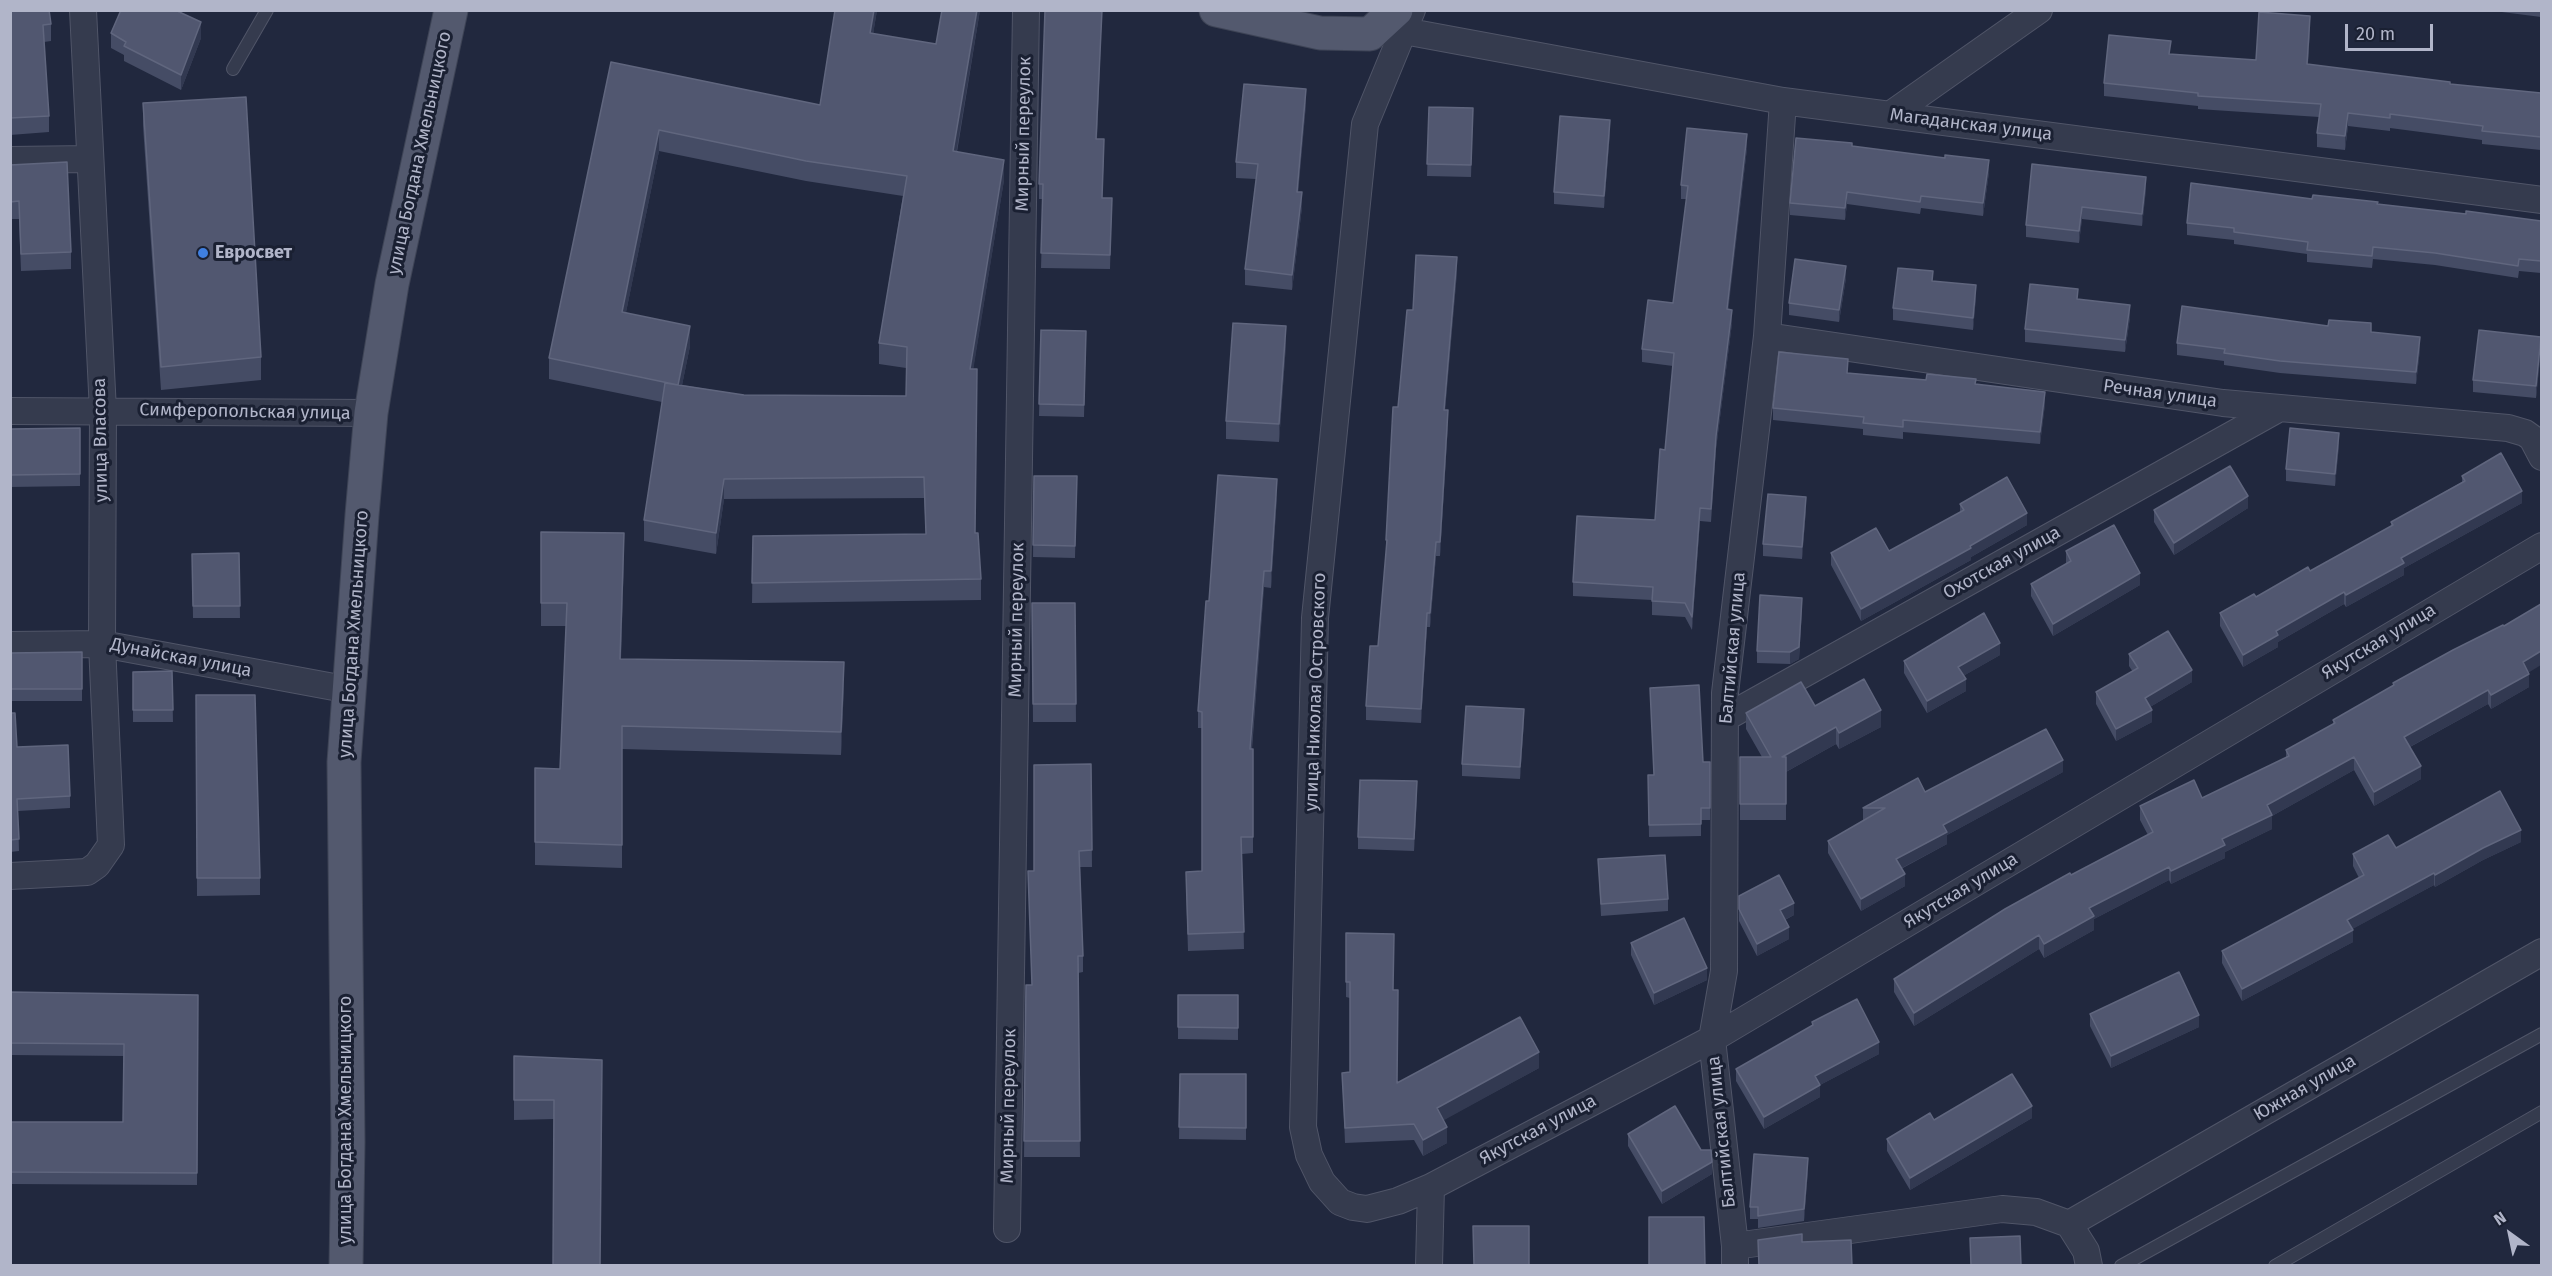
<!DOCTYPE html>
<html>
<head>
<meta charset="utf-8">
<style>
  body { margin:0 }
  #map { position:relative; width:2552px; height:1276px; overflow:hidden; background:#21283e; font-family:"Fira Sans",sans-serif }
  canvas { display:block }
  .frame { position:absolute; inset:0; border:12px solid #b1b5c9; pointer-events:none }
  .north { position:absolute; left:2480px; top:1204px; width:60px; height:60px; -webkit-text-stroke:4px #1a2032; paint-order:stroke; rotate:327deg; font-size:16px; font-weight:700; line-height:24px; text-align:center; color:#b1b5c9 }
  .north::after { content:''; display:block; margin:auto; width:21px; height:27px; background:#b1b5c9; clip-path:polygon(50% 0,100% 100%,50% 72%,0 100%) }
  .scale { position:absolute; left:2345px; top:24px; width:88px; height:27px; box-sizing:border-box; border:3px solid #b1b5c9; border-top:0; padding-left:8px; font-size:18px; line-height:21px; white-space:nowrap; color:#b1b5c9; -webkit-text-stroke:4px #1a2032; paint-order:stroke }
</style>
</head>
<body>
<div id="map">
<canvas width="2552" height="1276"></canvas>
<div class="frame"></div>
<div class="north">N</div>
<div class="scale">20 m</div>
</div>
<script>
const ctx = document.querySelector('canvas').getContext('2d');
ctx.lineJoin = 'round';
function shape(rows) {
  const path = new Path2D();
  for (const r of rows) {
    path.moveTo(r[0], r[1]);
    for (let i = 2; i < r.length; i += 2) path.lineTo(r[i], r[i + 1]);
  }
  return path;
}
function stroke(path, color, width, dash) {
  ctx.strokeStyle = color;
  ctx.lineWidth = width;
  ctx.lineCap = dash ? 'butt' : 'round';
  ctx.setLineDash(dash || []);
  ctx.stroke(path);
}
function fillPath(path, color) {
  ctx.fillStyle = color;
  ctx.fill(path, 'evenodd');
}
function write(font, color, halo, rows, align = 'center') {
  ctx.font = font + ' "Fira Sans",sans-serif';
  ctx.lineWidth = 6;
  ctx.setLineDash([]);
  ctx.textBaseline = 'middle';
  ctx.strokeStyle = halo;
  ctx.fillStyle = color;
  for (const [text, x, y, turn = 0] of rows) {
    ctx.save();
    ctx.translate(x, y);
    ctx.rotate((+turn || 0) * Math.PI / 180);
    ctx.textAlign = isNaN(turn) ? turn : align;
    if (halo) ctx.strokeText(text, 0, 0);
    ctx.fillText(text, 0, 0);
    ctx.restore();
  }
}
const service = shape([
  [233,69,267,10],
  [2121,1266,2542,1034],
  [2275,1266,2542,1112]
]);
const minor = shape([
  [1412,10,1365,124,1315,618,1303,1127,1309,1155,1322,1182,1340,1202,1353,1207,1367,1209,1398,1201,1431,1187,1712,1039,2542,546],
  [1404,31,1783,101,2542,200],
  [1890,115,2039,10],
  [10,160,89,159],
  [1767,336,2223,403,2508,428,2525,433,2532,438,2542,457],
  [10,411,371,413],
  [10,645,102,644,350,690],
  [1725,718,2278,409],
  [10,876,87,872,97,865,111,845,102,644,103,411,83,10],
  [2069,1224,2542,952],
  [2069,1224,2086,1251,2089,1266],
  [1007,1229,1026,10],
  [1735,1246,2002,1209,2036,1212,2069,1224],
  [1429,1266,1431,1187],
  [1735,1266,1735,1246,1712,1039,1724,971,1725,693,1767,336,1783,101]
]);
const primary = shape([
  [1216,10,1320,33,1370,34,1396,10],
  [346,1266,348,1142,344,762,362,515,371,413,392,284,451,10]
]);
const wall = shape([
  [10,10,51,24,51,41,44,42,49,116,49,132,10,135],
  [835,10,877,10,873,34,936,44,980,10,957,152,1004,180,973,369,975,533,981,579,981,600,752,603,753,536,926,534,924,498,724,499,716,554,644,541,644,520,662,402,549,379,549,358,611,62,820,105],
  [659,151,806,181,903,196,879,343,879,364,906,368,906,396,744,395,682,385,690,346,626,312],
  [1102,10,1097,139,1104,154,1102,198,1112,198,1110,269,1041,268,1043,199,1039,199,1039,184],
  [2494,10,2541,10,2541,17,2494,11],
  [2310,29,2308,64,2450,84,2541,93,2541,150,2482,144,2482,140,2390,128,2390,131,2348,126,2345,150,2317,147,2317,133,2319,117,2198,109,2198,106,2104,96,2104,83,2171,54,2256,60],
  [111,33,201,38,181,90,124,61,124,55,111,48],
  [143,103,261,357,261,380,161,390,143,126],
  [1306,104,1298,192,1302,207,1292,290,1245,285,1245,269,1256,179,1236,178,1236,162],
  [1429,107,1473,108,1471,177,1427,176],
  [1610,132,1604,208,1554,204,1554,192],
  [1852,146,1989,172,1983,216,1921,208,1920,214,1847,204,1845,220,1790,215,1790,203],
  [1747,148,1728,309,1732,323,1716,449,1711,522,1700,521,1692,630,1685,617,1652,615,1652,600,1573,596,1573,582,1655,520,1665,450,1673,366,1642,362,1642,349,1673,303,1687,199,1681,199,1681,185],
  [2032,164,2146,189,2142,226,2082,219,2079,243,2026,237,2026,225],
  [10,165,71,252,71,269,21,271,19,219,10,219],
  [2378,204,2466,214,2541,221,2541,273,2519,271,2518,278,2435,265,2373,259,2372,268,2307,262,2307,254,2234,244,2234,240,2187,235,2187,223],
  [1457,272,1445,410,1448,424,1440,556,1436,556,1430,627,1427,627,1421,723,1366,720,1366,706,1378,646,1386,554,1386,540,1398,407,1413,310],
  [1846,278,1839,322,1789,315,1789,303],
  [1933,281,1976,297,1973,330,1893,320,1893,308],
  [2078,299,2130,317,2125,352,2025,342,2025,329],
  [1041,330,1086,331,1084,417,1039,416],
  [2371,332,2420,349,2416,384,2280,373,2224,365,2224,361,2177,355,2177,343],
  [1286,344,1279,442,1226,439,1226,421],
  [2541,349,2536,398,2473,392,2473,380],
  [1848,373,1976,384,2045,404,2040,444,1903,432,1903,439,1863,435,1863,429,1773,420,1773,408],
  [80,428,80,486,10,487,10,429],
  [2339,445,2335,486,2286,481,2286,469],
  [1034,476,1077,476,1075,558,1033,557],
  [2462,476,2522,503,2404,568,2404,575,2346,607,2344,604,2278,642,2278,647,2243,667,2220,626,2220,613,2310,571,2391,526,2391,522,2462,482],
  [1277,496,1271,588,1264,587,1252,749,1253,749,1253,853,1242,854,1244,949,1188,951,1186,889,1202,871,1202,728,1198,728,1198,711],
  [1960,504,2027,525,1971,557,1971,560,1861,621,1831,565,1831,553,1889,551,1960,512],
  [2248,508,2174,555,2154,522,2154,510],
  [1806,509,1802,559,1763,556,1763,544],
  [541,532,624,556,621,659,844,685,841,755,622,749,622,868,535,865,535,768,560,769,566,626,541,626],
  [2066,551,2140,585,2053,636,2031,596,2031,584,2066,564],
  [239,553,240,618,193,618,192,554],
  [1032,603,1075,603,1076,722,1033,722],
  [1802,610,1799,659,1790,664,1757,663,1757,651],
  [82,652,82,701,10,701,10,653],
  [2129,654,2192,682,2150,707,2152,722,2116,741,2096,704,2096,692,2133,672,2129,666],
  [2000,655,1963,676,1966,691,1927,713,1904,673,1904,661],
  [172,671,173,722,133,722,133,672],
  [2529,672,2529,687,2491,709,2488,704,2410,747,2421,779,2374,806,2354,770,2272,816,2272,829,2225,852,2225,858,2171,884,2169,880,2094,919,2094,930,2044,958,2039,949,1914,1026,1894,992,1894,979,2071,875,2148,835,2140,820,2140,806,2202,798,2286,758,2286,750,2333,724,2333,720,2393,686,2393,683],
  [1650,688,1703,762,1710,762,1710,820,1701,820,1701,836,1649,837,1648,775,1654,775],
  [196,695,260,878,260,895,197,896],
  [1815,706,1881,727,1839,749,1836,744,1786,772,1786,820,1740,820,1740,757,1762,757,1746,729,1746,713],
  [10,713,17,747,70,796,70,808,18,811,19,851,10,852],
  [1524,721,1520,779,1462,776,1462,764],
  [1091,764,1092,867,1080,867,1083,956,1083,972,1078,973,1080,1157,1024,1157,1026,985,1032,985,1028,871,1034,871],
  [2063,772,1947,835,1947,844,1901,869,1905,886,1861,911,1828,853,1828,841,1864,820,1863,820,1863,808,1925,792],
  [1417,794,1414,851,1358,849,1358,837],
  [2521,842,2483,860,2435,887,2434,885,2352,929,2353,942,2242,1001,2222,963,2222,951,2359,878,2353,866,2353,854,2396,848],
  [1598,859,1668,899,1668,911,1601,916],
  [1739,896,1794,915,1785,920,1789,939,1757,956,1739,921],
  [1346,933,1393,990,1397,1083,1539,1068,1443,1120,1447,1143,1423,1156,1414,1140,1345,1143,1342,1073,1350,1072,1350,998,1346,997],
  [1631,943,1707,980,1654,1005,1631,955],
  [10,992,198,995,197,1185,10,1184,10,1122,123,1122,124,1056,10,1055],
  [1178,995,1238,995,1238,1040,1178,1039],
  [2090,1014,2199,1027,2111,1068,2090,1026],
  [1812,1022,1879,1054,1820,1085,1820,1097,1764,1129,1736,1081,1736,1069,1812,1026],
  [514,1056,602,1060,554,1119,514,1120],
  [1180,1074,1246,1074,1246,1140,1179,1139],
  [2032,1118,1910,1190,1887,1151,1887,1139,1934,1120],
  [1628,1134,1712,1174,1662,1204,1628,1146],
  [1808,1170,1804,1221,1758,1228,1758,1219,1750,1219,1750,1207]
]);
const shadedWall = shape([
  [874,10,877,10,870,54,870,33],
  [977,10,980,10,953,172,953,151],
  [1102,10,1096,154,1096,139],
  [2310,16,2310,29,2307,78,2307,64],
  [201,22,201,38,181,90,181,75],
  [1306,89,1306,104,1297,207,1297,192],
  [2348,113,2348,126,2345,150,2345,136],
  [1610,120,1610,132,1604,208,1604,196],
  [659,130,659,151,622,332,622,312],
  [1747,134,1747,148,1727,322,1727,309],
  [1004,160,1004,180,970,390,970,369],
  [1989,160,1989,172,1983,216,1983,203],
  [2146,177,2146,189,2142,226,2142,214],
  [1302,192,1302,207,1292,290,1292,275],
  [1847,192,1847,204,1845,220,1845,208],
  [2082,207,2082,219,2079,243,2079,231],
  [1457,257,1457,272,1444,424,1444,410],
  [1846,266,1846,278,1839,322,1839,310],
  [1976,285,1976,297,1973,330,1973,318],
  [2130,305,2130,317,2125,352,2125,340],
  [1732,310,1732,323,1716,449,1711,522,1716,436],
  [690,326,690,346,678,405,678,385],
  [1286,326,1286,344,1279,442,1279,424],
  [2420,337,2420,349,2416,384,2416,372],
  [2541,337,2541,349,2536,398,2536,386],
  [2045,392,2045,404,2040,444,2040,432],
  [1448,410,1448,424,1440,556,1440,542],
  [2339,433,2339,445,2335,486,2335,474],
  [724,479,724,499,716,554,716,533],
  [1277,479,1277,496,1271,588,1271,571],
  [2522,491,2522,503,2404,568,2404,575,2346,607,2346,595,2401,558],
  [2248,496,2248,508,2174,555,2174,543],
  [1806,497,1806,509,1802,559,1802,547],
  [1700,508,1700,521,1692,630,1692,617],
  [2027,513,2027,525,1971,557,1971,560,1861,621,1861,609],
  [624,533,624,556,620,682,620,659],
  [1436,542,1436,556,1430,627,1430,613],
  [1264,571,1264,587,1250,766,1250,749],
  [2140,573,2140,585,2053,636,2053,624],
  [2344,592,2344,604,2278,642,2278,647,2243,667,2243,655,2276,631],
  [1802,598,1799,659,1790,664,1790,652],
  [1427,613,1427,627,1421,723,1421,709],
  [2000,643,2000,655,1958,679,1958,667],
  [2541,651,2541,665,2523,676,2523,662],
  [844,662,844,685,841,755,841,732],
  [2192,670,2192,682,2145,710,2145,698],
  [2529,674,2529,687,2491,709,2491,695],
  [1966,679,1966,691,1927,713,1927,701],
  [2488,690,2488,704,2404,750,2404,737],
  [1524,709,1524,721,1520,779,1520,767],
  [1881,710,1881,727,1839,749,1839,733],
  [2152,710,2152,722,2116,741,2116,729],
  [1836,727,1836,744,1782,774,1782,757],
  [2354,757,2354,770,2272,816,2272,829,2225,852,2225,858,2171,884,2171,871,2222,839,2267,805],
  [2063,760,2063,772,1947,835,1947,844,1896,871,1896,859,1943,825],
  [2421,766,2421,779,2374,806,2374,792],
  [1417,781,1417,794,1414,851,1414,839],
  [2521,830,2521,842,2483,860,2435,887,2435,875,2483,848],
  [2169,867,2169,880,2094,919,2094,930,2044,958,2044,944,2089,908],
  [2434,873,2434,885,2347,932,2347,920],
  [1905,874,1905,886,1861,911,1861,899],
  [1794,903,1794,915,1780,922,1780,910],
  [1789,927,1789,939,1757,956,1757,944],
  [2353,930,2353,942,2242,1001,2242,989],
  [2039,935,2039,949,1914,1026,1914,1013],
  [1707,968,1707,980,1654,1005,1654,993],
  [2199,1015,2199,1027,2111,1068,2111,1056],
  [1879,1042,1879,1054,1820,1085,1820,1097,1764,1129,1764,1117,1815,1076],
  [1539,1052,1539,1068,1437,1124,1437,1108],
  [2032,1106,2032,1118,1910,1190,1910,1178],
  [1447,1127,1447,1143,1423,1156,1423,1140],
  [1808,1158,1808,1170,1804,1221,1804,1209],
  [1712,1162,1712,1174,1662,1204,1662,1191]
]);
const building = shape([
  [10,10,49,10,51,24,43,25,49,116,10,118,10,10],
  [121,10,175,10,201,22,181,75,124,46,126,42,111,33,121,10],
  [835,10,874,10,870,33,936,44,942,10,977,10,953,151,1004,160,970,369,977,369,975,533,978,533,981,579,752,583,753,536,926,534,924,477,724,479,716,533,644,520,665,383,744,395,906,396,907,347,879,343,907,176,806,161,659,130,622,312,690,326,678,385,549,358,611,62,820,105,835,10],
  [1045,10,1102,10,1096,139,1104,139,1102,198,1112,198,1110,255,1041,253,1043,184,1039,184,1045,10],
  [2259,12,2310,16,2307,64,2450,82,2450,84,2541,93,2541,137,2482,131,2483,126,2390,114,2390,118,2348,113,2345,136,2317,133,2321,104,2198,96,2198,93,2104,83,2109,35,2171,41,2169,54,2256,60,2259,12],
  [1244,84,1306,89,1297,192,1302,192,1292,275,1245,269,1258,164,1236,162,1244,84],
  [246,97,261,357,161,367,143,103,246,97],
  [1429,107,1473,108,1471,165,1427,164,1429,107],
  [1560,116,1610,120,1604,196,1554,192,1560,116],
  [1687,128,1747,134,1727,309,1732,310,1716,436,1711,509,1700,508,1692,617,1685,603,1652,601,1653,587,1573,582,1577,516,1655,520,1660,449,1665,450,1674,353,1642,349,1648,300,1673,303,1688,186,1681,185,1687,128],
  [1796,138,1852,143,1852,146,1945,158,1945,155,1989,160,1983,203,1921,196,1920,202,1847,192,1845,208,1790,203,1796,138],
  [67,162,71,252,21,254,19,201,10,202,10,165,67,162],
  [2032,164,2146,177,2142,214,2082,207,2079,231,2026,225,2032,164],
  [2191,183,2312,199,2313,195,2378,202,2377,204,2466,214,2466,211,2541,221,2541,261,2519,259,2518,266,2435,253,2373,247,2372,256,2307,250,2308,242,2234,232,2234,228,2187,223,2191,183],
  [1416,255,1457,257,1444,410,1448,410,1440,542,1436,542,1430,613,1427,613,1421,709,1366,706,1370,646,1378,646,1387,540,1386,540,1393,407,1398,407,1407,310,1413,310,1416,255],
  [1795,259,1846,266,1839,310,1789,303,1795,259],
  [1898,268,1933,271,1932,281,1976,285,1973,318,1893,308,1898,268],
  [2030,284,2078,289,2077,299,2130,305,2125,340,2025,329,2030,284],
  [2182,306,2328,326,2329,320,2371,323,2371,332,2420,337,2416,372,2280,361,2224,353,2225,349,2177,343,2182,306],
  [1233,323,1286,326,1279,424,1226,421,1233,323],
  [1041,330,1086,331,1084,405,1039,404,1041,330],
  [2479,330,2541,337,2536,386,2473,380,2479,330],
  [1779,352,1848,359,1847,373,1926,380,1927,374,1976,379,1975,384,2045,392,2040,432,1903,420,1903,427,1863,423,1864,417,1773,408,1779,352],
  [80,428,80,474,10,475,10,429,80,428],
  [2290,428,2339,433,2335,474,2286,469,2290,428],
  [2501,453,2522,491,2401,558,2404,563,2346,595,2344,592,2276,631,2278,635,2243,655,2220,613,2254,594,2256,597,2308,567,2310,571,2393,525,2391,522,2465,481,2462,476,2501,453],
  [2230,466,2248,496,2174,543,2154,510,2230,466],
  [1218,475,1277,479,1271,571,1264,571,1250,749,1253,749,1253,837,1241,837,1244,932,1188,934,1186,872,1202,871,1202,712,1198,711,1206,601,1209,601,1218,475],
  [1034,476,1077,476,1075,546,1033,545,1034,476],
  [2007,477,2027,513,1970,546,1971,548,1861,609,1831,553,1876,528,1889,551,1964,510,1960,504,2007,477],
  [1768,494,1806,497,1802,547,1763,544,1768,494],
  [2114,525,2140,573,2053,624,2031,584,2071,561,2066,551,2114,525],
  [541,532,624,533,620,659,844,662,841,732,622,726,622,845,535,842,535,768,560,769,567,603,541,603,541,532],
  [239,553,240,606,193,606,192,554,239,553],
  [1760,595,1802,598,1799,647,1790,652,1757,651,1760,595],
  [1032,603,1075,603,1076,704,1033,704,1032,603],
  [2541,604,2541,651,2523,662,2529,674,2491,695,2488,690,2404,737,2421,766,2374,792,2354,757,2267,805,2272,815,2222,839,2225,845,2171,871,2169,867,2089,908,2094,916,2044,944,2039,935,1914,1013,1894,979,2005,909,2070,873,2071,875,2153,832,2140,806,2194,780,2202,798,2289,756,2286,750,2335,723,2333,720,2394,685,2393,683,2453,650,2503,625,2504,626,2541,604],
  [1984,613,2000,643,1958,667,1966,679,1927,701,1904,661,1984,613],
  [2168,631,2192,670,2145,698,2152,710,2116,729,2096,692,2138,668,2129,654,2168,631],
  [82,652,82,689,10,689,10,653,82,652],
  [172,671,173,710,133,710,133,672,172,671],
  [1864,679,1881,710,1839,733,1836,727,1782,757,1786,757,1786,804,1740,804,1740,757,1771,757,1746,713,1801,682,1815,706,1864,679],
  [1699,685,1703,762,1710,762,1710,808,1701,808,1701,824,1649,825,1648,775,1654,775,1650,688,1699,685],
  [196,695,255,695,260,878,197,878,196,695],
  [1466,706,1524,709,1520,767,1462,764,1466,706],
  [10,713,15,713,17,747,68,745,70,796,17,799,19,839,10,840,10,713],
  [2046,729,2063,760,1943,825,1947,832,1896,859,1905,874,1861,899,1828,841,1885,808,1863,808,1918,778,1925,792,2046,729],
  [1091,764,1092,850,1079,851,1083,956,1078,956,1080,1141,1024,1141,1026,985,1032,985,1028,871,1034,871,1034,765,1091,764],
  [1360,780,1417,781,1414,839,1358,837,1360,780],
  [2500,791,2521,830,2483,848,2435,875,2434,873,2347,920,2353,930,2242,989,2222,951,2364,875,2353,854,2388,835,2396,848,2500,791],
  [1665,855,1668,899,1601,904,1598,859,1665,855],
  [1779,875,1794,903,1780,910,1789,927,1757,944,1739,909,1739,896,1779,875],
  [1684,918,1707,968,1654,993,1631,943,1684,918],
  [1346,933,1394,934,1393,990,1398,990,1397,1083,1520,1017,1539,1052,1437,1108,1447,1127,1423,1140,1414,1124,1345,1128,1342,1073,1350,1072,1350,982,1346,982,1346,933],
  [2179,972,2199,1015,2111,1056,2090,1014,2179,972],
  [10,992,198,995,197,1173,10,1172,10,1122,123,1122,124,1044,10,1043,10,992],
  [1178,995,1238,995,1238,1028,1178,1027,1178,995],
  [1857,999,1879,1042,1815,1076,1820,1085,1764,1117,1736,1069,1813,1025,1812,1022,1857,999],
  [514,1056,602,1060,600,1266,553,1266,554,1100,514,1100,514,1056],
  [1180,1074,1246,1074,1246,1128,1179,1127,1180,1074],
  [2012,1074,2032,1106,1910,1178,1887,1139,1930,1113,1934,1120,2012,1074],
  [1675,1106,1701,1150,1711,1150,1712,1162,1662,1191,1628,1134,1675,1106],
  [1754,1154,1808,1158,1804,1209,1758,1216,1758,1207,1750,1207,1754,1154],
  [1649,1217,1704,1217,1705,1266,1649,1266,1649,1217],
  [1473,1226,1529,1226,1529,1266,1474,1266,1473,1226],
  [1802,1234,1802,1242,1851,1240,1852,1266,1759,1266,1758,1240,1802,1234],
  [2020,1236,2021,1266,1971,1266,1970,1238,2020,1236]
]);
const markers = [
  [203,253,6,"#3f7fe0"]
];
const streetNames = [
  ["Магаданская улица",1971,125,7],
  ["Мирный переулок",1024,134,-89],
  ["улица Богдана Хмельницкого",420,153,-78],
  ["Речная улица",2160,394,8],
  ["Симферопольская улица",245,412,1],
  ["улица Власова",101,440,-91],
  ["Охотская улица",2002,563,-29],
  ["Мирный переулок",1017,620,-89],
  ["улица Богдана Хмельницкого",354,634,-86],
  ["Якутская улица",2379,642,-31],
  ["Балтийская улица",1733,648,-85],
  ["Дунайская улица",181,658,11],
  ["улица Николая Островского",1316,692,-88],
  ["Якутская улица",1961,891,-31],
  ["Южная улица",2305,1088,-30],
  ["Мирный переулок",1009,1106,-89],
  ["улица Богдана Хмельницкого",346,1120,-90],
  ["Якутская улица",1538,1130,-28],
  ["Балтийская улица",1722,1132,-96]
];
const poiNames = [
  ["Евросвет",215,253]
];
stroke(service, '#505568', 14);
stroke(minor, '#505568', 28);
stroke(primary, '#3e4456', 35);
stroke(service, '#353b4e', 12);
stroke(minor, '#353b4e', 26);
stroke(primary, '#53596e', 33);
fillPath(wall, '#454c65');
fillPath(shadedWall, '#323951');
fillPath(building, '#515770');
stroke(building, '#60667e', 1.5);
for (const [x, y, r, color] of markers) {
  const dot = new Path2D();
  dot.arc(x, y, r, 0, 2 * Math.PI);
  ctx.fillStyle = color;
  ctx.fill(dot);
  stroke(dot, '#1a2032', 2);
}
write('18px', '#b1b5c9', '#1a2032', streetNames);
write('bold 18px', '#b1b5c9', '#1a2032', poiNames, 'left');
</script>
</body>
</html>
